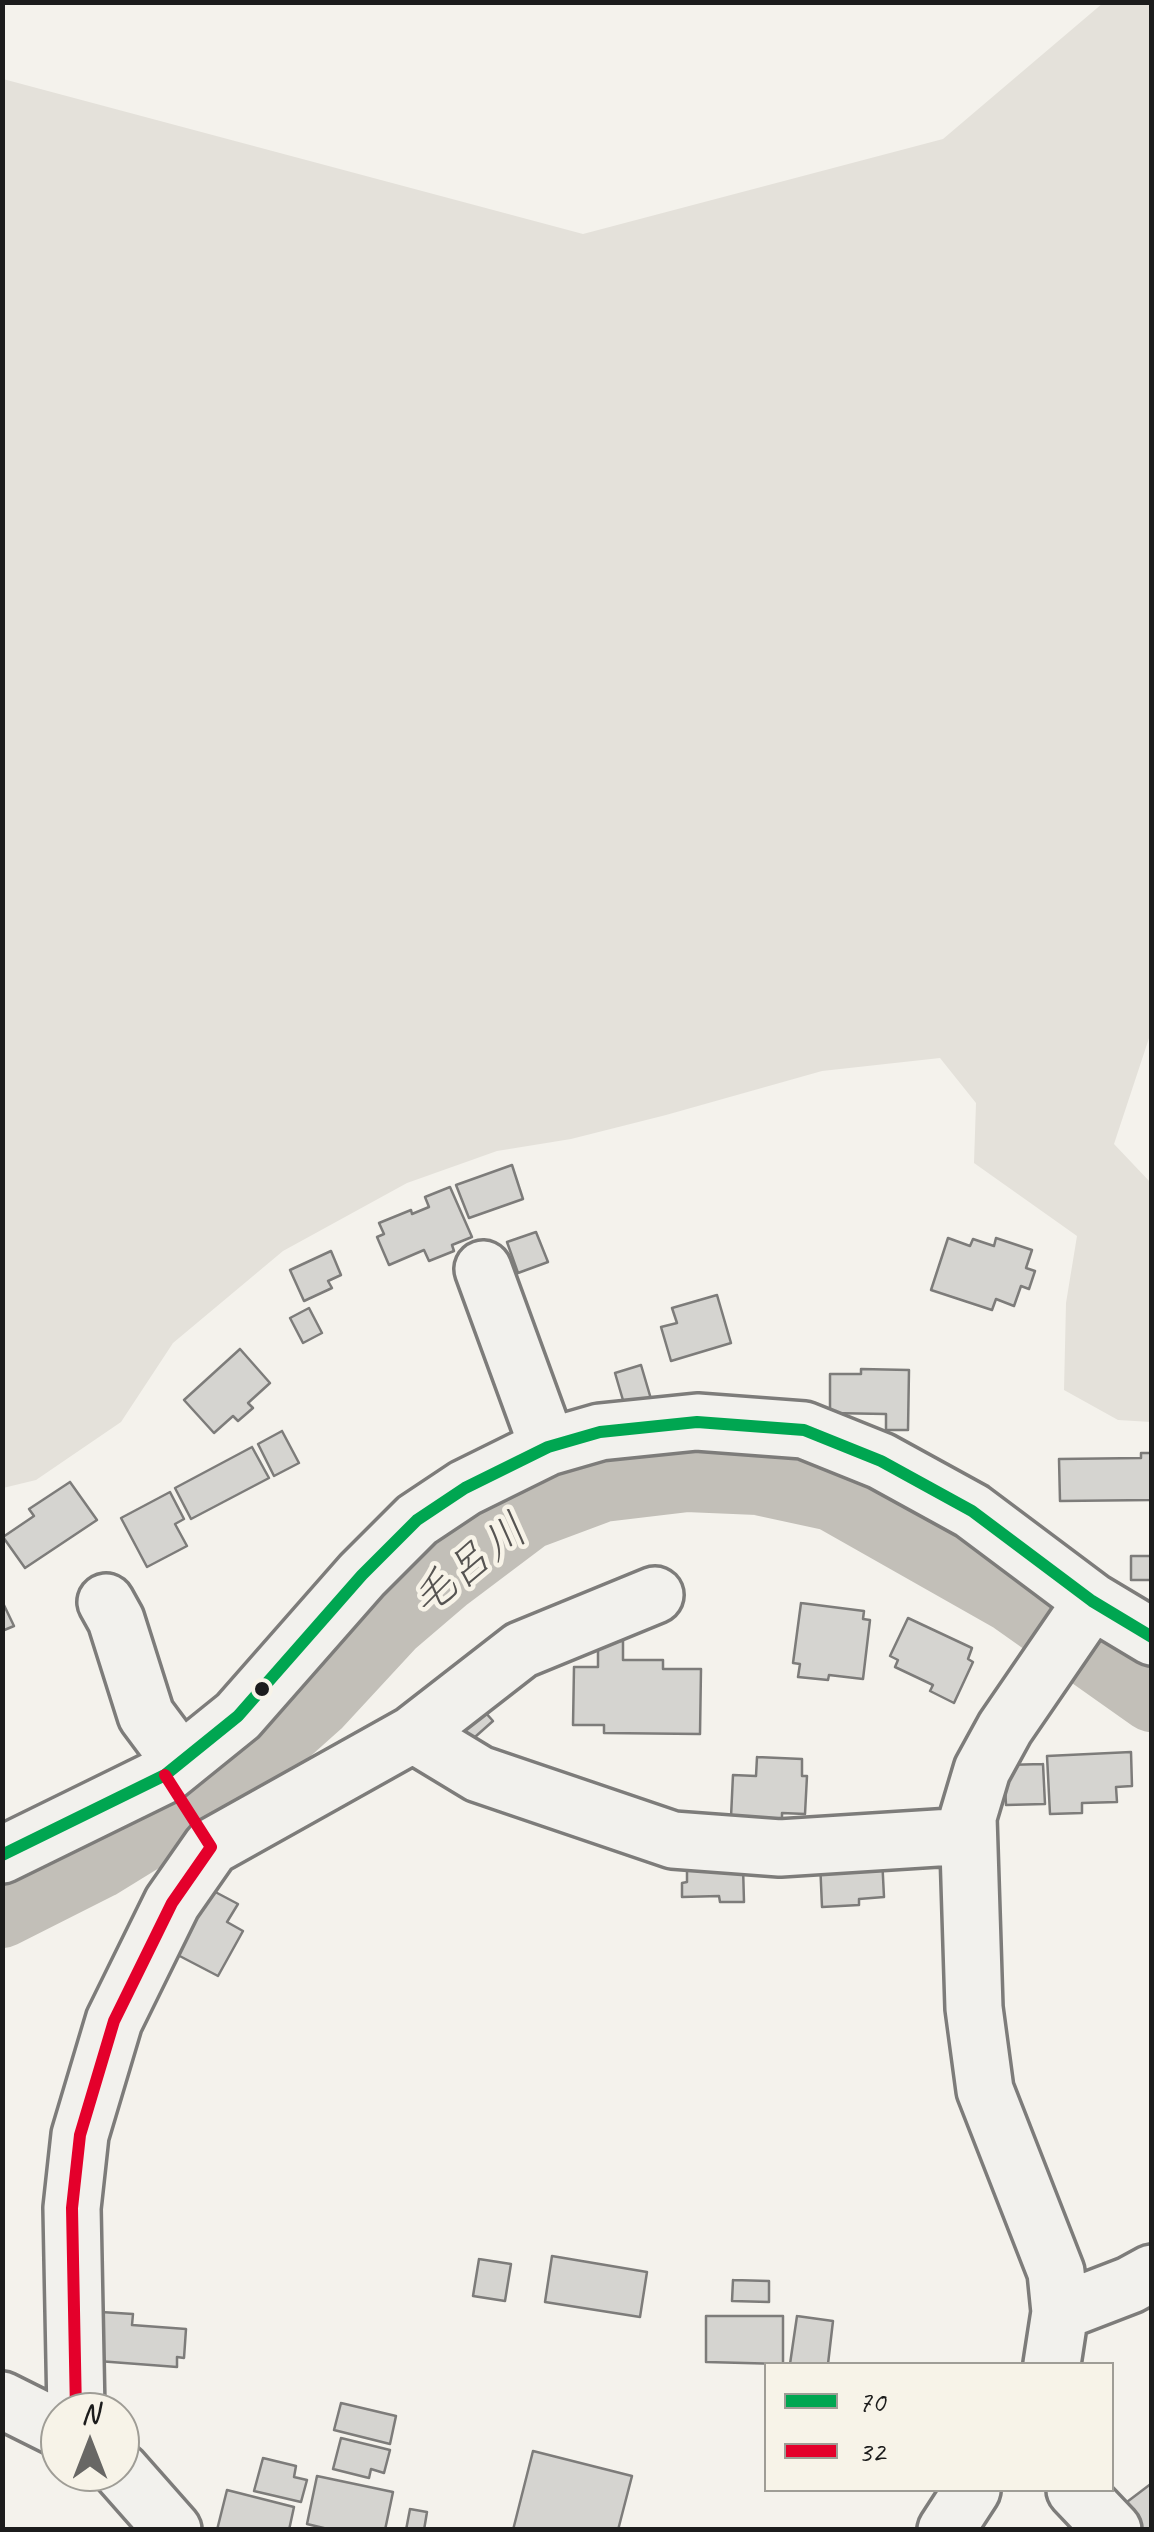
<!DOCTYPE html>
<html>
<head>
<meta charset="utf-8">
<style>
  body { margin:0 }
  #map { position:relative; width:1154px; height:2532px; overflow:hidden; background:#f4f2ec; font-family:Caveat,sans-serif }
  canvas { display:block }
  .frame { position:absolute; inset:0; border:5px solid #1c1c1c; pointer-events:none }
  .legend { position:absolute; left:764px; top:2362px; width:350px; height:130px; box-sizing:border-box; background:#f7f3e8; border:2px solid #9f9d96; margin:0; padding:12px 18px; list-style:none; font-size:30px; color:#1c1c1c }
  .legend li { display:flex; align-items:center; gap:20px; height:50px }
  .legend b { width:50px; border:2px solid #9f9d96 }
  .north { position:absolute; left:40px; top:2392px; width:100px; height:100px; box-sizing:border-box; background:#f7f3e8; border:2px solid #9f9d96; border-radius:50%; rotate:0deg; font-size:28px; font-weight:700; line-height:40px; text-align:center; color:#1c1c1c }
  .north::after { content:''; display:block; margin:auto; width:35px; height:45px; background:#686765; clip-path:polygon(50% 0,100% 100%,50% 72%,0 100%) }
</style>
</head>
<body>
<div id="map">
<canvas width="1154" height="2532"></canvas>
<div class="frame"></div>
<ul class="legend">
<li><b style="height:12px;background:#00a651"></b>70</li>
<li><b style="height:12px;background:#e4002b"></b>32</li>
</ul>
<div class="north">N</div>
</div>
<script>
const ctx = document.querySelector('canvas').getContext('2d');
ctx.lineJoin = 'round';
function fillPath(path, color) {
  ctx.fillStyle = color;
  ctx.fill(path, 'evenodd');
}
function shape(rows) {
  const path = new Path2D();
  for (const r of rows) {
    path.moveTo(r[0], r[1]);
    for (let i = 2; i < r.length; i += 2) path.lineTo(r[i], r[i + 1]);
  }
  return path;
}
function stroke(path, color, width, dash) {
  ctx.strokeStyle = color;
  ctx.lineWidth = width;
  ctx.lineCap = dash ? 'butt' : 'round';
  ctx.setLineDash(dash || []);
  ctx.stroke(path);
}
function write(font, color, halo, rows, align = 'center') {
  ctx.font = font + ' Caveat,"Klee One",sans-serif';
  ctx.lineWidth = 9;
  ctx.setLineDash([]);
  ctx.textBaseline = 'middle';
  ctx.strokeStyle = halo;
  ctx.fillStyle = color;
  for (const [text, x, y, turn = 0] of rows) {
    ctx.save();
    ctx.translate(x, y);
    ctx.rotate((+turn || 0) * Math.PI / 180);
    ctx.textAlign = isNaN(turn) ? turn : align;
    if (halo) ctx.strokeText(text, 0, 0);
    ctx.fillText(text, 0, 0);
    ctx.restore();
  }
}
const green = shape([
  [1103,3,1152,3,1152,1029,1114,1144,1151,1183,1151,1422,1118,1420,1064,1390,1066,1303,1077,1236,974,1163,976,1103,940,1058,822,1071,666,1115,571,1139,497,1151,407,1183,283,1251,173,1343,121,1422,36,1480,3,1488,3,79,583,234,943,139]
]);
const river = shape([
  [2,1914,99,1865,224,1788,318,1704,392,1624,447,1577,528,1516,603,1488,687,1478,758,1481,832,1497,1012,1599,1152,1698]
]);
const building = shape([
  [512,1165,523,1199,469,1218,456,1185,512,1165],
  [450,1187,472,1237,452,1245,454,1251,429,1261,424,1250,389,1265,377,1237,384,1234,379,1223,411,1210,412,1214,429,1207,425,1197,450,1187],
  [536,1232,548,1262,518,1273,507,1242,536,1232],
  [948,1238,970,1246,973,1239,994,1246,996,1238,1032,1250,1026,1268,1035,1271,1029,1289,1021,1286,1014,1306,996,1299,992,1310,931,1290,948,1238],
  [331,1251,341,1275,328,1281,332,1288,304,1301,290,1270,331,1251],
  [717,1295,731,1343,671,1361,661,1327,677,1323,672,1308,717,1295],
  [309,1308,322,1333,303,1343,290,1318,309,1308],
  [240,1349,270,1383,248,1403,253,1408,238,1421,233,1416,214,1433,184,1400,240,1349],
  [641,1365,651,1399,625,1407,615,1373,641,1365],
  [861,1369,909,1370,908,1430,886,1430,886,1414,830,1413,830,1374,861,1374,861,1369],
  [282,1431,299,1463,274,1476,258,1444,282,1431],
  [252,1447,269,1478,191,1519,175,1488,252,1447],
  [1141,1453,1152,1453,1152,1500,1060,1501,1059,1459,1141,1458,1141,1453],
  [70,1482,97,1520,25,1568,3,1537,34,1516,29,1509,70,1482],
  [170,1492,184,1519,175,1524,187,1546,147,1567,121,1518,170,1492],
  [1131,1556,1152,1556,1152,1580,1131,1580,1131,1556],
  [2,1601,14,1626,2,1631,2,1601],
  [801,1603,864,1611,863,1619,870,1620,863,1679,829,1675,828,1680,798,1677,800,1664,793,1663,801,1603],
  [908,1618,972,1648,968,1659,973,1662,954,1703,930,1691,933,1685,895,1667,898,1660,890,1656,908,1618],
  [598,1641,623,1641,623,1660,663,1660,663,1669,701,1669,700,1734,604,1733,604,1725,573,1725,574,1667,598,1667,598,1641],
  [477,1703,493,1721,466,1745,450,1727,477,1703],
  [1131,1752,1132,1786,1116,1787,1117,1802,1082,1803,1082,1813,1050,1814,1047,1756,1131,1752],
  [757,1757,802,1759,802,1776,807,1776,805,1814,782,1813,782,1819,731,1817,733,1775,756,1776,757,1757],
  [1043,1764,1045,1804,1006,1805,1004,1765,1043,1764],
  [687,1856,743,1866,744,1902,720,1902,719,1896,682,1897,682,1883,687,1882,687,1856],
  [882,1857,884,1897,859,1899,859,1905,822,1907,820,1861,882,1857],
  [204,1886,238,1904,227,1922,243,1931,218,1976,172,1952,204,1886],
  [552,2256,647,2272,640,2317,545,2302,552,2256],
  [479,2259,511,2264,505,2301,473,2296,479,2259],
  [733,2280,769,2281,769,2302,732,2301,733,2280],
  [101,2312,133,2314,132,2325,186,2329,184,2358,177,2357,177,2367,98,2361,101,2312],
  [706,2316,783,2316,783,2364,706,2362,706,2316],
  [797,2316,833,2321,828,2364,790,2364,797,2316],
  [341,2403,396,2416,390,2444,334,2430,341,2403],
  [341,2438,390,2450,384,2473,371,2469,369,2478,333,2469,341,2438],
  [533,2451,632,2476,618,2530,513,2530,533,2451],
  [263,2458,296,2466,294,2477,307,2480,301,2502,254,2491,263,2458],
  [317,2476,393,2492,385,2530,332,2530,307,2524,317,2476],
  [1152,2483,1152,2530,1136,2530,1119,2508,1152,2483],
  [227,2490,294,2507,289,2530,217,2530,227,2490],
  [410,2509,427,2512,424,2530,406,2530,410,2509]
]);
const minor = shape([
  [483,1269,548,1447],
  [106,1602,116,1620,146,1715,181,1762],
  [413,1734,479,1774,673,1840,780,1848,968,1836],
  [2,1855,165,1775,238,1716,362,1575,417,1520,465,1488,548,1447,600,1432,697,1422,804,1430,881,1461,972,1511,1092,1601,1152,1637],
  [1060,2312,1130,2285,1152,2273],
  [1052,2364,1060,2312,1056,2272,985,2090,974,2008,968,1817,982,1770,1005,1728,1092,1601],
  [2,2400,60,2429],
  [76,2412,72,2208,80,2135,114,2021,172,1903,211,1847,413,1734,521,1650,655,1595],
  [120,2470,173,2530],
  [1075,2490,1113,2530],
  [946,2530,972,2490]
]);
const bus1 = shape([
  [2,1855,165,1775,238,1716,362,1575,417,1520,465,1488,548,1447,600,1432,697,1422,804,1430,881,1461,972,1511,1092,1601,1152,1637]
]);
const bus2 = shape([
  [76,2412,72,2208,80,2135,114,2021,172,1903,211,1847,165,1775]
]);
const markers = [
  [262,1689,9,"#1c1c1c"]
];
const waterNames = [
  ["毛呂川",470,1567,-38]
];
fillPath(green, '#e4e1da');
stroke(river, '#c2bfb8', 68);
fillPath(building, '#d5d4d0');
stroke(building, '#7d7c7a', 2.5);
stroke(minor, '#7d7c7a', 62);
stroke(minor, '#f2f1ed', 55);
stroke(bus1, '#00a651', 12);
stroke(bus2, '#e4002b', 12);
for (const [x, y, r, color] of markers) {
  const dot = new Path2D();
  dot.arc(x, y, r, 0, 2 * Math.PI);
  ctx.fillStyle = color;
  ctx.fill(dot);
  stroke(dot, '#f7f3e8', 4);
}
write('italic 45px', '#565452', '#f7f3e8', waterNames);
</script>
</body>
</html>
